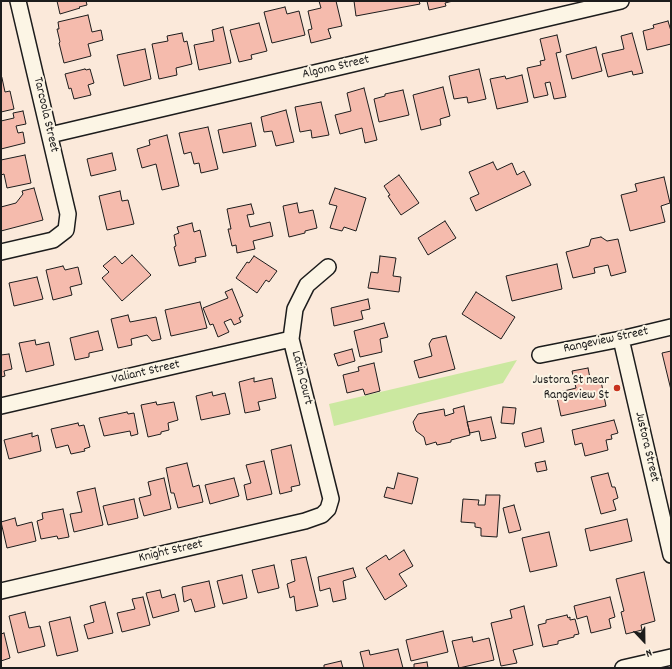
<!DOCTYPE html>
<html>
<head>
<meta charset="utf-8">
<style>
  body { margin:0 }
  #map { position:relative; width:672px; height:669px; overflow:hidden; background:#fbe9da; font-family:Dekko,sans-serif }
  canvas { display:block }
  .frame { position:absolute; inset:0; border:2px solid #1c1c1c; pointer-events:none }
  .north { position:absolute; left:624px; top:621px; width:40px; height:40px; -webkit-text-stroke:3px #fcf5e5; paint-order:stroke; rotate:158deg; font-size:11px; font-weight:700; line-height:16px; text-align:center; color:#1c1c1c }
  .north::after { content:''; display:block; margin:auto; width:14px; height:18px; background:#1c1c1c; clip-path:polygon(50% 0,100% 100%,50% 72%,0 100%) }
</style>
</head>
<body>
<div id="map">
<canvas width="672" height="669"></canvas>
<div class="frame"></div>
<div class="north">N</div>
</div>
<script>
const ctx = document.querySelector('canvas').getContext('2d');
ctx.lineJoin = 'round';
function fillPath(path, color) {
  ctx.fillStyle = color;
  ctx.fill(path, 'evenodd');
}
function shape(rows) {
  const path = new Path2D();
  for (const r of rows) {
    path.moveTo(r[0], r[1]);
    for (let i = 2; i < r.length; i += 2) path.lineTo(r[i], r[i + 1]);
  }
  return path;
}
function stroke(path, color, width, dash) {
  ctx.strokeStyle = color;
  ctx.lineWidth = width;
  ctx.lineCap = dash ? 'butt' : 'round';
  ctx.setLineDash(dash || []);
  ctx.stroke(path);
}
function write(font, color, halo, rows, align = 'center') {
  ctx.font = font + ' Dekko,sans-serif';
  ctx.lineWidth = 4;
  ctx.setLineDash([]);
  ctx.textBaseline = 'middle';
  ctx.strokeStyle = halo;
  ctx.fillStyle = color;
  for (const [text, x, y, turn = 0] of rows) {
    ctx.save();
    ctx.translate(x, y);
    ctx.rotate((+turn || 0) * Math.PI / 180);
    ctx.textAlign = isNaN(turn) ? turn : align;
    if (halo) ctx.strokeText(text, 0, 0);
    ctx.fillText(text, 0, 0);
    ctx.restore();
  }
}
const green = shape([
  [517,360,503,383,334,426,329,404]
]);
const building = shape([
  [57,1,86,1,87,5,79,7,80,8,60,14,57,1],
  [319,1,336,1,342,26,328,29,331,38,311,43,308,30,312,29,308,11,321,8,319,1],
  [354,1,419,1,420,4,356,16,354,1],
  [427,1,453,1,445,3,446,6,429,10,427,1],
  [285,7,287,14,299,11,305,35,272,43,264,12,285,7],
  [88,15,92,32,101,30,103,40,88,44,91,56,64,63,59,43,60,42,57,29,59,29,58,22,88,15],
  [668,21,671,31,671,44,647,50,643,31,654,28,653,25,668,21],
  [259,23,267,51,251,55,252,59,239,62,230,30,259,23],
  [223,27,231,63,199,70,194,45,214,41,212,30,223,27],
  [182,33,184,42,187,41,192,64,176,68,177,75,159,79,152,44,168,41,167,36,182,33],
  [632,33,643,73,633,75,632,71,608,77,602,54,624,49,621,36,632,33],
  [557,35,561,52,556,53,566,97,554,99,550,82,545,83,548,95,534,98,527,68,541,65,540,61,545,60,540,39,557,35],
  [596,47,602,71,572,79,566,55,596,47],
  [145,49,151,79,124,86,117,55,145,49],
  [85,69,86,70,90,69,94,83,88,85,91,95,74,99,71,88,69,89,65,74,85,69],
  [479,69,486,99,468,103,467,97,454,99,449,76,479,69],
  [522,75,528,102,497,109,490,79,505,76,506,79,522,75],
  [2,78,5,92,10,91,14,109,1,112,1,79,2,78],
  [443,87,450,116,440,119,441,125,421,130,413,95,443,87],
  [364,88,377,140,365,143,362,128,340,134,335,115,351,111,347,93,364,88],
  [403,90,409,115,379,122,374,99,385,96,385,94,403,90],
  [321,102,329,135,312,138,311,130,300,132,295,107,321,102],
  [286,110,294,142,276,146,272,131,264,132,261,117,286,110],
  [23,111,26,124,16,126,18,133,23,132,25,143,1,149,1,121,14,118,13,113,23,111],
  [251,123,256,146,223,153,218,130,251,123],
  [208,127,218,169,201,173,199,163,194,164,191,152,184,154,179,133,208,127],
  [167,135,179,186,162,190,156,164,142,168,137,149,150,145,149,140,167,135],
  [112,153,116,170,91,176,87,159,112,153],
  [25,155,31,183,7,188,4,174,1,175,1,160,25,155],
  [493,162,497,170,512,163,517,175,524,171,531,185,476,211,470,198,479,194,469,172,493,162],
  [399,175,419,203,401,215,388,196,390,195,384,186,399,175],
  [664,177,670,203,661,206,665,222,630,231,621,195,637,191,635,184,664,177],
  [34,188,43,220,1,231,1,207,16,203,23,194,22,191,34,188],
  [335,188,366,198,356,231,344,227,342,231,330,228,337,206,329,204,335,188],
  [120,191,122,201,128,200,134,224,107,230,99,196,120,191],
  [297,203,299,213,313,210,317,228,305,231,305,233,289,237,283,206,297,203],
  [251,204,254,214,247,215,250,227,270,222,273,236,253,241,255,249,237,253,236,245,232,246,228,229,231,229,227,209,251,204],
  [445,221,456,238,428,255,418,238,445,221],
  [192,223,194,232,200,230,206,256,195,258,196,262,179,266,174,247,176,246,174,235,179,233,177,227,192,223],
  [601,237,607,241,618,239,626,272,611,276,608,265,594,268,595,273,573,278,566,252,589,246,591,239,601,237],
  [132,255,151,275,122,301,102,278,109,272,103,266,115,256,122,264,132,255],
  [254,256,277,271,269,282,266,280,257,293,236,278,247,262,249,263,254,256],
  [380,256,396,258,393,276,401,277,399,292,368,288,371,272,378,273,380,256],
  [557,264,562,289,512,301,506,276,557,264],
  [63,266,65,270,78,267,82,284,70,287,72,295,53,300,46,270,63,266],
  [37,277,43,299,14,306,9,283,37,277],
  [232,289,243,316,239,318,241,322,234,325,231,319,224,322,229,332,218,337,213,324,210,325,203,308,228,298,225,292,232,289],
  [476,292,515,317,501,339,462,314,476,292],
  [368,299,370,309,361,311,363,319,334,326,331,308,368,299],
  [200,302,207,328,171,336,165,310,200,302],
  [128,315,130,322,156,317,161,339,152,341,147,335,131,339,132,345,118,348,111,319,128,315],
  [384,323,388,337,380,339,382,352,360,357,354,331,384,323],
  [98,331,103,350,89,353,89,357,75,360,70,338,98,331],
  [446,336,455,369,419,378,414,361,432,356,429,344,432,339,446,336],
  [35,340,36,345,49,342,54,365,26,372,19,343,35,340],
  [352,349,355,361,338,366,334,354,352,349],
  [671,351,671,390,662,353,671,351],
  [9,354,12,369,4,371,5,376,1,377,1,355,9,354],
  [374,363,380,391,365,395,363,389,347,393,343,375,359,371,358,367,374,363],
  [588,368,591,383,601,381,606,406,561,416,556,393,576,388,572,371,588,368],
  [254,378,254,382,272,378,276,398,258,402,260,410,245,413,239,382,254,378],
  [212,392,213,396,225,393,230,414,201,420,196,396,212,392],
  [156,402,157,405,174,402,178,420,168,423,169,430,161,432,161,434,148,437,141,405,156,402],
  [464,406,470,435,451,440,451,442,437,445,436,442,426,445,424,437,416,431,413,422,418,414,444,409,445,416,454,413,453,409,464,406],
  [503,407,516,408,514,424,501,423,503,407],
  [127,412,128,414,134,413,138,434,131,436,130,431,104,436,99,418,127,412],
  [491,417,496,438,481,441,479,431,470,433,467,422,491,417],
  [614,420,618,433,611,435,612,439,606,440,608,450,585,456,582,443,575,445,572,430,614,420],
  [78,423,79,426,84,425,90,447,84,449,85,451,71,454,68,445,56,448,51,429,78,423],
  [541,428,544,442,525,447,522,433,541,428],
  [32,433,32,437,38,435,41,451,9,459,4,440,32,433],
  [291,445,300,485,291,487,292,491,280,494,271,450,291,445],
  [264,461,272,494,247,500,244,485,251,483,246,465,264,461],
  [545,461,547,470,537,472,535,463,545,461],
  [187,463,193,487,199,485,203,502,178,508,174,493,171,493,166,468,187,463],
  [398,473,418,478,412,504,384,497,387,487,394,489,398,473],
  [608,473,612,487,615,487,618,498,613,500,616,510,601,514,591,477,608,473],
  [164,478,171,509,144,516,139,498,151,495,148,482,164,478],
  [234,478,239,496,210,504,205,485,234,478],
  [95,488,103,525,74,532,70,514,82,512,77,492,95,488],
  [486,495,500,495,497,537,481,536,481,528,475,527,475,523,461,522,463,499,479,500,478,505,485,505,486,495],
  [134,499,138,518,108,525,103,506,134,499],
  [514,505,521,530,509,533,503,508,514,505],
  [63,509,69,537,58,539,57,536,41,539,37,521,43,519,42,513,63,509],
  [15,518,17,526,32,522,36,541,7,548,1,522,15,518],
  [627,519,632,541,590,551,585,529,627,519],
  [549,532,557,566,530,572,522,538,549,532],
  [404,550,413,566,399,574,407,586,385,600,366,568,386,555,389,560,404,550],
  [306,557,318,606,296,611,294,596,290,598,287,584,295,581,291,560,306,557],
  [274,565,279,588,258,593,252,570,274,565],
  [353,568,356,577,343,581,346,599,333,602,330,588,320,591,318,577,353,568],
  [644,572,655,621,641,625,642,630,626,634,621,612,624,611,616,579,644,572],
  [242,575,247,598,223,604,217,581,242,575],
  [209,581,215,607,195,612,191,599,184,602,182,587,209,581],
  [160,590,162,598,175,594,179,611,153,618,146,593,160,590],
  [143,597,150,625,122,632,117,613,135,609,132,599,143,597],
  [610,597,615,617,609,619,611,628,591,633,587,616,577,619,574,606,610,597],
  [105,602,113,633,88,639,84,625,94,622,90,606,105,602],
  [524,606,533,645,513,650,517,663,501,666,491,623,512,618,510,610,524,606],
  [25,612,29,628,40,626,45,646,18,653,9,616,25,612],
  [567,615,568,618,570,617,570,620,575,619,579,634,574,635,574,637,558,641,558,644,543,647,538,625,546,623,546,620,567,615],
  [70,617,78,651,57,656,49,622,70,617],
  [443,631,448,652,411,661,406,640,443,631],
  [4,633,10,658,1,661,1,634,4,633],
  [472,637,473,642,489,638,494,660,459,668,452,641,472,637],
  [398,649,403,668,364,668,360,652,369,650,370,655,398,649],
  [341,661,343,668,324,668,324,665,341,661],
  [427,662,428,668,414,668,414,664,427,662]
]);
const minor = shape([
  [50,135,621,1],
  [1,252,53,240,66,230,68,214,18,1],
  [621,339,671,555],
  [540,355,621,339,671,327],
  [1,406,291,339],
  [1,591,305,521,322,515,328,509,331,499,291,339,295,309,307,285,328,267],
  [623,668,671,657]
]);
const markers = [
  [617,388,4,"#c8321e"]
];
const streetNames = [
  ["Algona Street",336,68,-13],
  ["Tarcoola Street",45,115,77],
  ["Rangeview Street",606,341,-12],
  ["Valiant Street",146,373,-13],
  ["Latin Court",301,378,76],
  ["Justora Street",646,447,77],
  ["Knight Street",171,552,-13]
];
const poiNames = [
  ["Justora St near",609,381],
  ["Rangeview St",609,396]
];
fillPath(green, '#cbe8a0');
fillPath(building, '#f5bbad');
stroke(building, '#1c1c1c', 1);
stroke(minor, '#1c1c1c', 18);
stroke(minor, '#fcf5e5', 15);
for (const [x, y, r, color] of markers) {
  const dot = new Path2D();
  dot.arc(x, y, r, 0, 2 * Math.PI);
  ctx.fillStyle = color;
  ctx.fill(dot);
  stroke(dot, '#fcf5e5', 1.5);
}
write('13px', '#1c1c1c', '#fcf5e5', streetNames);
write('13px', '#1c1c1c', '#fcf5e5', poiNames, 'right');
</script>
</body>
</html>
